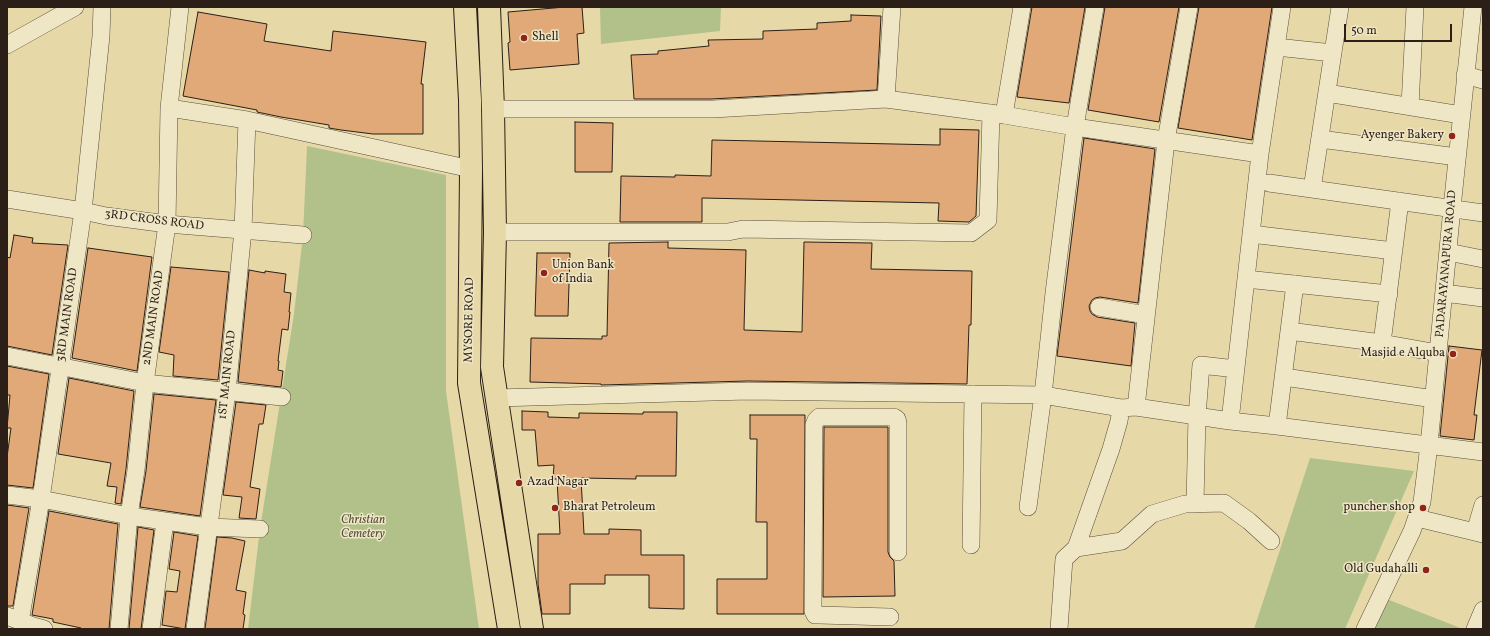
<!DOCTYPE html>
<html>
<head>
<meta charset="utf-8">
<style>
  body { margin:0 }
  #map { position:relative; width:1490px; height:636px; overflow:hidden; background:#e7d9a7; font-family:Vollkorn,serif }
  canvas { display:block }
  .frame { position:absolute; inset:0; border:8px solid #2b1f17; pointer-events:none }
  .scale { position:absolute; left:1344px; top:24px; width:108px; height:18px; box-sizing:border-box; border:2px solid #2b1f17; border-top:0; padding-left:5px; font-size:12px; line-height:14px; white-space:nowrap; color:#2b1f17; -webkit-text-stroke:3px #efe6c6; paint-order:stroke }
</style>
</head>
<body>
<div id="map">
<canvas width="1490" height="636"></canvas>
<div class="frame"></div>
<div class="scale">50 m</div>
</div>
<script>
const ctx = document.querySelector('canvas').getContext('2d');
ctx.lineJoin = 'round';
function fillPath(path, color) {
  ctx.fillStyle = color;
  ctx.fill(path, 'evenodd');
}
function shape(rows) {
  const path = new Path2D();
  for (const r of rows) {
    path.moveTo(r[0], r[1]);
    for (let i = 2; i < r.length; i += 2) path.lineTo(r[i], r[i + 1]);
  }
  return path;
}
function stroke(path, color, width, dash) {
  ctx.strokeStyle = color;
  ctx.lineWidth = width;
  ctx.lineCap = dash ? 'butt' : 'round';
  ctx.setLineDash(dash || []);
  ctx.stroke(path);
}
function write(font, color, halo, rows, align = 'center') {
  ctx.font = font + ' Vollkorn,serif';
  ctx.lineWidth = 3;
  ctx.setLineDash([]);
  ctx.textBaseline = 'middle';
  ctx.strokeStyle = halo;
  ctx.fillStyle = color;
  for (const [text, x, y, turn = 0] of rows) {
    ctx.save();
    ctx.translate(x, y);
    ctx.rotate((+turn || 0) * Math.PI / 180);
    ctx.textAlign = isNaN(turn) ? turn : align;
    if (halo) ctx.strokeText(text, 0, 0);
    ctx.fillText(text, 0, 0);
    ctx.restore();
  }
}
const green = shape([
  [600,7,721,7,720,31,601,44],
  [307,146,446,175,446,391,479,629,248,629,260,529,294,314,303,235],
  [1310,458,1414,471,1345,629,1254,629],
  [1384,598,1463,629,1371,629]
]);
const building = shape([
  [565,7,582,7,584,33,577,34,579,64,510,70,508,43,510,42,508,12,565,7],
  [1032,7,1085,7,1069,103,1017,97,1032,7],
  [1105,7,1179,7,1159,122,1088,110,1105,7],
  [1199,7,1272,7,1252,140,1178,128,1199,7],
  [198,12,267,24,264,41,331,51,333,31,426,42,421,84,423,84,423,134,373,134,341,130,329,128,329,125,281,117,257,112,257,110,183,96,198,12],
  [851,15,881,16,877,90,711,99,634,99,631,55,658,54,658,51,709,46,708,40,763,39,763,31,817,29,817,23,851,21,851,15],
  [575,122,613,123,612,172,575,172,575,122],
  [940,129,979,130,976,216,969,222,938,221,939,203,702,198,702,222,620,222,621,176,675,177,675,175,711,176,712,140,940,145,940,129],
  [1084,138,1155,149,1138,303,1100,297,1095,298,1092,300,1089,306,1090,311,1092,314,1097,317,1135,323,1131,366,1057,356,1084,138],
  [14,235,33,238,32,243,68,245,52,355,7,346,7,257,10,258,14,235],
  [668,242,668,248,746,250,744,330,802,332,804,242,872,243,871,269,972,271,971,325,969,325,967,384,748,381,601,385,601,384,530,382,531,338,602,339,602,336,607,336,609,243,668,242],
  [88,248,152,257,137,371,72,358,88,248],
  [537,253,570,253,568,316,535,316,537,253],
  [171,267,229,272,218,380,173,376,174,355,159,352,171,267],
  [249,270,265,273,265,271,286,274,284,292,291,293,289,312,290,312,288,330,282,329,278,361,279,361,278,370,283,371,281,387,238,382,249,270],
  [1449,346,1482,350,1474,415,1477,415,1474,440,1440,436,1449,346],
  [7,366,49,374,33,488,7,485,7,457,11,428,7,428,10,395,7,395,7,366],
  [69,378,134,391,126,469,121,504,115,503,117,487,107,486,111,463,58,454,69,378],
  [154,394,216,400,200,516,140,507,146,471,154,394],
  [236,402,266,405,263,424,259,424,250,487,260,489,256,519,239,518,242,497,223,495,236,402],
  [522,411,548,412,548,417,579,418,579,413,643,414,643,412,677,412,676,476,636,476,636,479,581,478,584,534,609,534,609,529,641,530,641,555,684,555,684,609,649,608,649,575,605,575,605,584,570,584,570,614,542,614,538,584,538,534,560,534,557,479,553,479,554,465,538,466,535,430,522,430,522,411],
  [750,415,805,415,804,614,717,614,717,579,767,579,767,522,756,522,757,439,750,439,750,415],
  [824,427,888,427,888,552,890,557,894,561,895,596,823,597,824,427],
  [7,505,29,508,13,606,7,606,7,505],
  [49,511,118,524,109,629,81,629,81,628,53,622,53,619,32,615,49,511],
  [138,527,154,530,141,629,129,629,138,527],
  [174,532,198,536,185,629,162,625,166,591,177,592,180,571,169,569,174,532],
  [217,537,232,538,245,541,236,590,246,592,243,614,245,615,243,629,205,629,217,537]
]);
const minor = shape([
  [7,45,75,7],
  [1276,47,1333,53],
  [1465,75,1483,80],
  [1327,93,1461,115],
  [886,99,892,7],
  [1410,106,1415,7],
  [169,108,247,120,471,169],
  [493,109,713,109,886,99,1004,115,1075,127,1260,154],
  [1004,115,1022,7],
  [1320,139,1457,157],
  [1269,183,1483,213],
  [1312,189,1340,7],
  [7,199,83,211,106,216,167,224,303,235],
  [495,232,728,232,743,229,971,233,988,220,991,113],
  [1251,234,1394,251],
  [1448,252,1483,259],
  [1246,279,1389,294],
  [1444,293,1483,298],
  [1099,307,1146,315],
  [1289,331,1295,284],
  [1382,343,1438,353],
  [7,356,145,383,282,397],
  [1284,377,1434,399],
  [496,398,748,391,1043,395,1121,408,1136,407,1230,421,1277,426,1483,452],
  [1136,407,1166,141,1189,7],
  [1230,421,1260,154,1282,7],
  [1277,426,1289,331,1382,343,1400,201],
  [7,495,41,499,129,516,208,527,260,529],
  [1195,504,1197,416,1201,365,1236,369],
  [1028,507,1043,395,1054,293,1075,127,1095,7],
  [1417,518,1483,534],
  [1475,532,1483,505],
  [971,545,973,394],
  [1076,548,1122,541,1152,514,1185,504,1224,503,1249,521,1271,541],
  [7,616,33,626,44,629],
  [890,617,819,615,815,615,813,611,814,425,816,420,819,417,894,417,897,419,898,423,898,552],
  [20,622,41,499,83,211,101,36,102,7],
  [119,629,129,516,136,470,145,383,167,224,169,108,180,7],
  [151,629,165,521],
  [195,629,227,392,243,230,247,120],
  [1059,629,1064,559,1076,548,1111,449,1119,421,1121,408],
  [1365,629,1412,531,1422,502,1429,445,1452,208,1473,7],
  [1475,629,1483,610]
]);
const highway = shape([
  [465,7,470,100,471,169,469,383,509,629],
  [489,7,493,109,495,232,492,367,532,629]
]);
const markers = [
  [524,38,4,"#8f2418"],
  [1452,136,4,"#8f2418"],
  [544,273,4,"#8f2418"],
  [1453,354,4,"#8f2418"],
  [519,483,4,"#8f2418"],
  [555,508,4,"#8f2418"],
  [1423,508,4,"#8f2418"],
  [1426,570,4,"#8f2418"]
];
const poiNames = [
  ["Shell",532,38],
  ["Ayenger Bakery",1444,136,"right"],
  ["Union Bank",552,266],
  ["of India",552,280],
  ["Masjid e Alquba",1445,354,"right"],
  ["Azad Nagar",527,483],
  ["Bharat Petroleum",563,508],
  ["puncher shop",1415,508,"right"],
  ["Old Gudahalli",1418,570,"right"]
];
const streetNames = [
  ["3RD CROSS ROAD",154,221,7],
  ["PADARAYANAPURA ROAD",1447,264,-85],
  ["3RD MAIN ROAD",68,315,-82],
  ["2ND MAIN ROAD",154,318,-82],
  ["MYSORE ROAD",470,320,-89],
  ["1ST MAIN ROAD",228,375,-84]
];
const parkNames = [
  ["Christian",363,521],
  ["Cemetery",363,535]
];
fillPath(green, '#b2c08a');
fillPath(building, '#e1a878');
stroke(building, '#2b1f17', 1);
stroke(minor, '#5a4e3b', 18);
stroke(highway, '#2b1f17', 24);
stroke(minor, '#efe6c6', 17);
stroke(highway, '#e7d9a7', 22);
for (const [x, y, r, color] of markers) {
  const dot = new Path2D();
  dot.arc(x, y, r, 0, 2 * Math.PI);
  ctx.fillStyle = color;
  ctx.fill(dot);
  stroke(dot, '#efe6c6', 1.5);
}
write('12px', '#2b1f17', '#efe6c6', poiNames, 'left');
write('12px', '#2b1f17', '#efe6c6', streetNames);
write('italic 12px', '#544f3a', '#efe6c6', parkNames);
</script>
</body>
</html>
